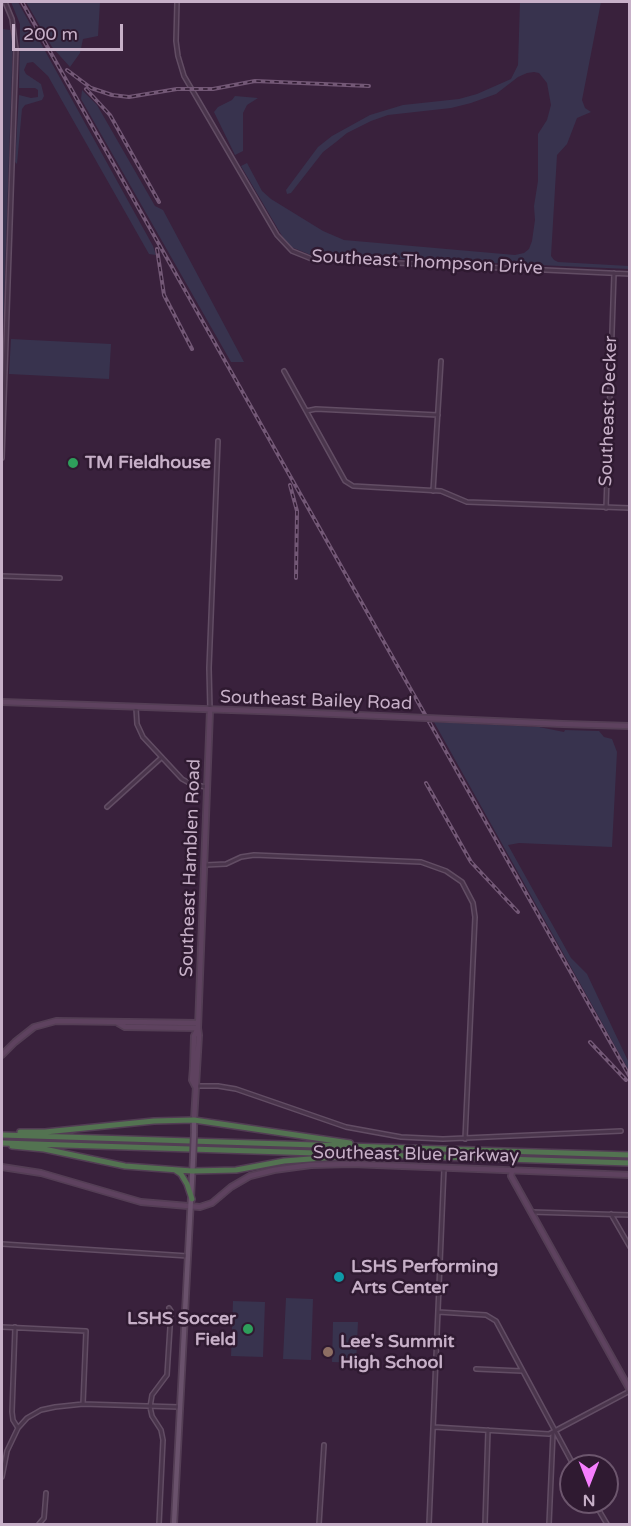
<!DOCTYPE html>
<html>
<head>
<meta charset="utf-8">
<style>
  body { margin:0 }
  #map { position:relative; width:631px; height:1526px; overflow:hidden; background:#39213c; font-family:"Varela Round",sans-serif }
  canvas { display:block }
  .frame { position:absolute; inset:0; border:3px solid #c7b0c8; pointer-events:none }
  .north { position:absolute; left:559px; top:1454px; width:60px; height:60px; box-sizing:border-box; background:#2f1a31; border:2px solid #6c566d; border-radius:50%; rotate:180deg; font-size:16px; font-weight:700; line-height:24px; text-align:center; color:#c7b0c8 }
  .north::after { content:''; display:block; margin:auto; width:21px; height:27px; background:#f67efe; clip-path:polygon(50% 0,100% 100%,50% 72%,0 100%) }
  .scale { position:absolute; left:12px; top:24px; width:111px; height:27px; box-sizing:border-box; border:3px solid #c7b0c8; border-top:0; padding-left:8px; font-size:18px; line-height:21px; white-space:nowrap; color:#c7b0c8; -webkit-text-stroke:4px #2f1a31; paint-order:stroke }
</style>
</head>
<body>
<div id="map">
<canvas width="631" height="1526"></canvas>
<div class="frame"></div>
<div class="north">N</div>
<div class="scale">200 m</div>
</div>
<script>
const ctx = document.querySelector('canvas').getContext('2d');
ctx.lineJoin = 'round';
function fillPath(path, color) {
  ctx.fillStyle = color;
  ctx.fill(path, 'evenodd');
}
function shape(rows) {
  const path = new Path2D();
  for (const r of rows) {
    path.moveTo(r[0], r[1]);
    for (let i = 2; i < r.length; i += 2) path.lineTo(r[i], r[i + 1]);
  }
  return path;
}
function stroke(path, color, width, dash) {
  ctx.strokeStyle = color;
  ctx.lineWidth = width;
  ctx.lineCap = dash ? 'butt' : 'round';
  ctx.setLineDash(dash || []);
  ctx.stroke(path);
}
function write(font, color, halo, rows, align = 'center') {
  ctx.font = font + ' "Varela Round",sans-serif';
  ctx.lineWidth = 5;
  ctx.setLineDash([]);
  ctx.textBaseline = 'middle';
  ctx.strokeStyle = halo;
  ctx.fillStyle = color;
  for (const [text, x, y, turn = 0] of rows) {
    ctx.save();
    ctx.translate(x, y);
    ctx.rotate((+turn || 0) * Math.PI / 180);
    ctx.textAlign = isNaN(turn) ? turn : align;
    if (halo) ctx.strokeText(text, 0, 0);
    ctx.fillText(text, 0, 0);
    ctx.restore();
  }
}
const green = shape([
  [11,2,18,2,153,246,156,255,149,254,48,76,33,62,27,63,24,70,26,74,41,84,44,96,42,100,25,105,22,109,17,164,15,162,19,95,31,98,38,97,38,90,35,88,19,88,20,24],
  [26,2,100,2,98,36,83,39,80,53,70,67,52,47],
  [520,2,601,2,582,100,585,108,591,112,577,118,567,144,557,155,551,256,554,260,558,262,629,266,629,269,311,255,291,247,285,241,241,166,247,163,262,191,271,199,323,231,344,240,515,255,524,253,529,249,532,241,535,220,534,206,538,181,538,134,547,120,551,105,547,83,539,73,534,72,527,73,518,77,496,94,471,103,451,108,388,115,371,121,347,133,336,142,323,152,291,193,287,194,286,190,318,147,332,136,370,115,403,105,459,99,477,94,511,79,518,65],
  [2,29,10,30,13,41,3,333,2,332],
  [82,90,97,105,155,206,163,210,244,362,231,362,81,99],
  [235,96,258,98,247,105,243,113,243,151,235,155,214,112,218,107,232,100],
  [11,339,111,344,109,379,9,374],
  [434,722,539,727,564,732,565,730,599,731,604,737,612,739,617,752,612,847,519,843,508,845,571,958,587,974,629,1063,629,1071],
  [286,1298,313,1299,311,1360,283,1359],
  [233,1301,265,1302,263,1357,231,1356],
  [333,1322,358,1322,356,1363,332,1362]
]);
const street = shape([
  [177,2,176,41,178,56,184,76,277,235,292,251,312,259,630,274],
  [284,371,345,481,353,486,441,491,467,502,630,508],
  [306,411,316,409,438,415],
  [2,458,16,49,12,19,5,2],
  [433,491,441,361],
  [606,508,614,273],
  [2,576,60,578],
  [136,708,137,724,143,737,182,779,191,784,206,787],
  [210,710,209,668,218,441],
  [107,807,161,758],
  [205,865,226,864,241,857,254,855,421,862,446,871,462,882,473,903,475,917,465,1139],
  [196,1086,218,1086,236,1089,346,1127,401,1137,443,1139,621,1131],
  [531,1212,630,1215],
  [611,1214,630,1247],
  [2,1244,188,1256],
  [438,1312,486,1315,496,1321,574,1466],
  [2,1327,86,1331,83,1404],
  [15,1327,12,1412,13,1420,18,1428],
  [476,1369,522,1371],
  [434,1427,549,1434,630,1391],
  [2,1477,7,1451,18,1428,27,1418,41,1410,55,1407,83,1404,179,1407],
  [594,1502,607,1524],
  [39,1524,44,1518,46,1493],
  [159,1524,163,1440,161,1430,152,1416,150,1407,152,1395,167,1375,171,1311,169,1308],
  [319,1524,324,1445],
  [429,1524,444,1168],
  [485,1524,488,1430],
  [549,1524,553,1433]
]);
const secondary = shape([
  [2,702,289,712],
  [563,724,630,726],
  [118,1023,125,1027,198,1028,210,710],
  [2,1055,15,1042,34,1027,56,1021,198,1023],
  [194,1120,199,1035,198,1028,194,1036,193,1068,192,1080,195,1086],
  [2,1167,41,1173,141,1202,200,1207,212,1203,231,1187,250,1176,274,1170,311,1165,352,1164,630,1175],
  [512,1171,511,1176,630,1390]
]);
const primary = shape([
  [194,1133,194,1120],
  [174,1524,193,1159]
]);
const highway = shape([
  [20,1132,45,1132,154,1121,194,1120,350,1143],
  [2,1135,630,1155],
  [2,1143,630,1163],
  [12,1146,44,1149,125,1166,192,1171,236,1170,284,1161,336,1157],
  [175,1170,181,1174,187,1184,192,1199]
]);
const rail = shape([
  [22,2,630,1077],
  [67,70,91,88,112,95,129,97,177,89,213,89,255,81,369,86],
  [86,89,110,115,159,202],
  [157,249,164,295,192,349],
  [290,485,297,511,296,578],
  [426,783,471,862,518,912],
  [590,1042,626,1080]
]);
const secondaryBridge = shape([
  [289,712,563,724]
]);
const primaryBridge = shape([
  [193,1159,194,1133]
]);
const markers = [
  [73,463,6,"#2e9e5b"],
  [339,1277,6,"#0f9aa8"],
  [248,1329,6,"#2e9e5b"],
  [328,1352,6,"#8d6e63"]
];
const streetNames = [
  ["Southeast Thompson Drive",427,263,3],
  ["Southeast Decker",609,411,-88],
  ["Southeast Bailey Road",316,701,2],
  ["Southeast Hamblen Road",191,868,-88],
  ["Southeast Blue Parkway",416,1155,1]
];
const poiNames = [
  ["TM Fieldhouse",85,463],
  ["LSHS Performing",351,1267],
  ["Arts Center",351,1288],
  ["LSHS Soccer",236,1319,"right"],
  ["Field",236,1340,"right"],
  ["Lee's Summit",340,1342],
  ["High School",340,1363]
];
fillPath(green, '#38334e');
stroke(street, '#624d64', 6);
stroke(secondary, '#543e55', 8);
stroke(primary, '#543e55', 8);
stroke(highway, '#523d54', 8);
stroke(street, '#4a354c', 3);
stroke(secondary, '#5e425f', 4.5);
stroke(primary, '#6a526c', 4.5);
stroke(highway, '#537351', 5);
stroke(rail, '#735876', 4);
stroke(rail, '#2f1a31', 1.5, [4.5]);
stroke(secondaryBridge, '#543e55', 8, []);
stroke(primaryBridge, '#543e55', 8, []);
stroke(secondaryBridge, '#5e425f', 4.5);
stroke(primaryBridge, '#6a526c', 4.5);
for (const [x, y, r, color] of markers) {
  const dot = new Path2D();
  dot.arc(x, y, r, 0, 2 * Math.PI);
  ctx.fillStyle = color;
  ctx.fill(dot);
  stroke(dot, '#2f1a31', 2);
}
write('18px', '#c7b0c8', '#2f1a31', streetNames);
write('bold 18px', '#c7b0c8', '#2f1a31', poiNames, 'left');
</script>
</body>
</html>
